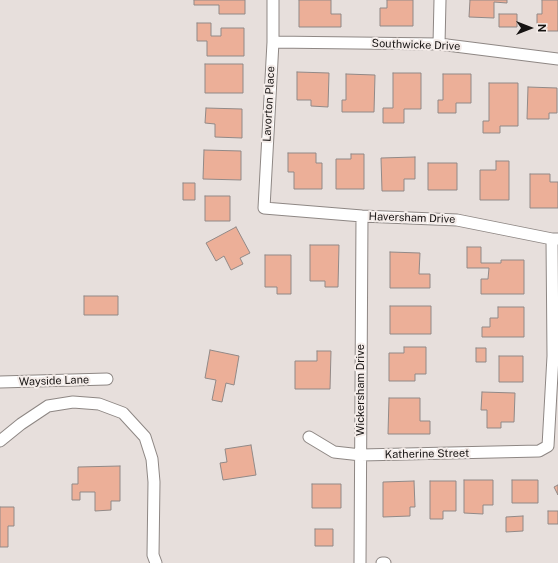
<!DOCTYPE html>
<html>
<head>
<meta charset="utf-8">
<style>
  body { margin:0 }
  #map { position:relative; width:558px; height:563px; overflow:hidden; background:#e7dfdc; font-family:"Public Sans",sans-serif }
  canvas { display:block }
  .north { position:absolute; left:510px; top:8px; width:40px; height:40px; -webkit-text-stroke:3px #f4ece9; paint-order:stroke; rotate:90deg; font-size:11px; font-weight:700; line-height:16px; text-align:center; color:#161312 }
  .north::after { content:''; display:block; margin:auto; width:14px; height:18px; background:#161312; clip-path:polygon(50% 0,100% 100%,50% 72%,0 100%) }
</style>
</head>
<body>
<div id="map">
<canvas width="558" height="563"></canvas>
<div class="north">N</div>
</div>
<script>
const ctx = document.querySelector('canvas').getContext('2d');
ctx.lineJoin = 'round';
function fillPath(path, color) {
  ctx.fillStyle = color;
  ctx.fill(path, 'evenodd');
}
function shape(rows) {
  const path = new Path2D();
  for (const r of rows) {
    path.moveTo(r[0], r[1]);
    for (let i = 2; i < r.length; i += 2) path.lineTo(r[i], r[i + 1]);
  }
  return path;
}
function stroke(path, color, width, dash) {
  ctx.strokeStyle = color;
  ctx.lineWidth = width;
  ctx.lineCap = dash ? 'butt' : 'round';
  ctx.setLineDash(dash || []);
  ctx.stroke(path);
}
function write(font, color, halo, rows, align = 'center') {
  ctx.font = font + ' "Public Sans",sans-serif';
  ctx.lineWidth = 4;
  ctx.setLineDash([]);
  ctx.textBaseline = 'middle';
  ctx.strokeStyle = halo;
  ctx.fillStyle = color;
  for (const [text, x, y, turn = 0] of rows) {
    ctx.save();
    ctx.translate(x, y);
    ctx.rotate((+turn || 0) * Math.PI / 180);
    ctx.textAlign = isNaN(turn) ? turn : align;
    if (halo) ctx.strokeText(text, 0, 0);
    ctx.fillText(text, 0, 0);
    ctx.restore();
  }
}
const building = shape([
  [194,0,245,0,245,14,219,14,219,5,194,5,194,0],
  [299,0,331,0,331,14,341,14,341,27,299,27,299,0],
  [387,0,413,0,413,26,380,26,380,8,387,8,387,0],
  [470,0,507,0,507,3,494,2,494,18,469,17,470,0],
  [542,0,558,0,558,31,542,31,542,24,537,24,537,14,542,14,542,0],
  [499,14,517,14,517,27,499,27,499,14],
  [197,23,211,23,211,36,221,36,221,28,244,28,244,56,207,56,207,41,197,41,197,23],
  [205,64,243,64,243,93,205,93,205,64],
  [297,72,329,73,328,107,311,106,311,100,297,100,297,72],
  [393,73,421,73,421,109,404,109,404,123,383,123,383,108,393,108,393,73],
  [346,74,375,75,374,112,342,112,342,100,346,100,346,74],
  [443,74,471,74,471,103,456,103,456,113,438,113,438,100,443,100,443,74],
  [489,83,518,83,518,126,500,126,500,133,483,133,483,121,489,121,489,83],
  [528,87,557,88,557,113,549,113,549,119,527,119,528,87],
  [206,108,242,109,242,138,215,137,215,124,205,123,206,108],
  [204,150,241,151,241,180,203,179,204,150],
  [288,153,316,153,316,163,322,163,322,189,294,189,294,172,288,172,288,153],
  [351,154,364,154,364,189,336,189,336,159,351,159,351,154],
  [415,157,415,179,404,179,404,191,382,191,381,158,415,157],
  [496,161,509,161,509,200,480,200,480,170,496,170,496,161],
  [428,163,457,163,457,190,428,190,428,163],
  [530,174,550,174,550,182,558,182,558,208,530,208,530,174],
  [183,183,195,183,195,200,183,200,183,183],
  [205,196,230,196,230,221,205,221,205,196],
  [236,227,250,253,240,258,243,264,231,270,224,256,216,261,206,243,236,227],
  [310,245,339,245,338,287,325,287,325,281,310,281,310,245],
  [467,247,481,247,481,263,501,263,501,260,524,260,524,294,481,294,481,279,488,279,489,268,467,268,467,247],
  [390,252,420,253,419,274,430,274,430,288,390,288,390,252],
  [265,255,291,255,291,294,277,294,277,287,265,287,265,255],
  [84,296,118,296,118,315,84,315,84,296],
  [390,306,431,306,431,334,390,334,390,306],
  [498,307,524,307,524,337,482,337,482,327,490,327,490,318,498,318,498,307],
  [404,347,426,347,426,374,415,374,415,381,389,381,389,353,404,353,404,347],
  [476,348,486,348,486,362,476,362,476,348],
  [210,350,239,356,234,385,226,383,222,402,212,400,216,380,205,378,210,350],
  [317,351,331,351,330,389,295,389,295,361,317,361,317,351],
  [499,356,523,356,523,382,499,382,499,356],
  [482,392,515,393,514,422,501,422,501,428,487,428,487,410,481,410,482,392],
  [389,398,420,398,420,421,430,421,430,434,388,434,389,398],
  [251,445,256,475,223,480,220,463,227,462,225,449,251,445],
  [120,466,120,501,111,501,111,510,95,511,95,492,80,492,80,500,72,500,72,484,78,484,78,467,120,466],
  [464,480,493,480,493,505,483,505,483,514,464,513,464,480],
  [512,480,538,480,538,503,512,503,512,480],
  [414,481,415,507,410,507,410,516,383,517,383,482,414,481],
  [430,481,456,481,456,511,443,511,443,519,430,519,430,481],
  [312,484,341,484,341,508,312,508,312,484],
  [558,485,558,495,554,487,558,485],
  [0,507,14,507,14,526,8,526,8,547,0,547,0,507],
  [548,511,558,511,558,524,548,524,548,511],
  [523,516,523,531,506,532,506,517,523,516],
  [315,529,333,529,333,546,315,546,315,529]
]);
const minor = shape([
  [273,0,273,42,264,208,362,216,457,220,552,239,558,239],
  [273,42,439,44,558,59],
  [439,44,440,0],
  [0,382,107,379],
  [309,437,334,452,361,455,539,451,548,446,553,356,552,239],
  [0,441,21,424,48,406,73,402,99,404,123,413,145,437,152,459,154,482,153,555,156,563],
  [360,563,362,216],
  [382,563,385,563]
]);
const streetNames = [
  ["Southwicke Drive",416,45,2],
  ["Lavorton Place",269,104,-87],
  ["Haversham Drive",412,218,2],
  ["Wayside Lane",54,381,-2],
  ["Wickersham Drive",361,390,-90],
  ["Katherine Street",427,454,-1]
];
fillPath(building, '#ecaf98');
stroke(building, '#918987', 1);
stroke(minor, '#8e8784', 13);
stroke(minor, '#fff', 11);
write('11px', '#161312', '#f4ece9', streetNames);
</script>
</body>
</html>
